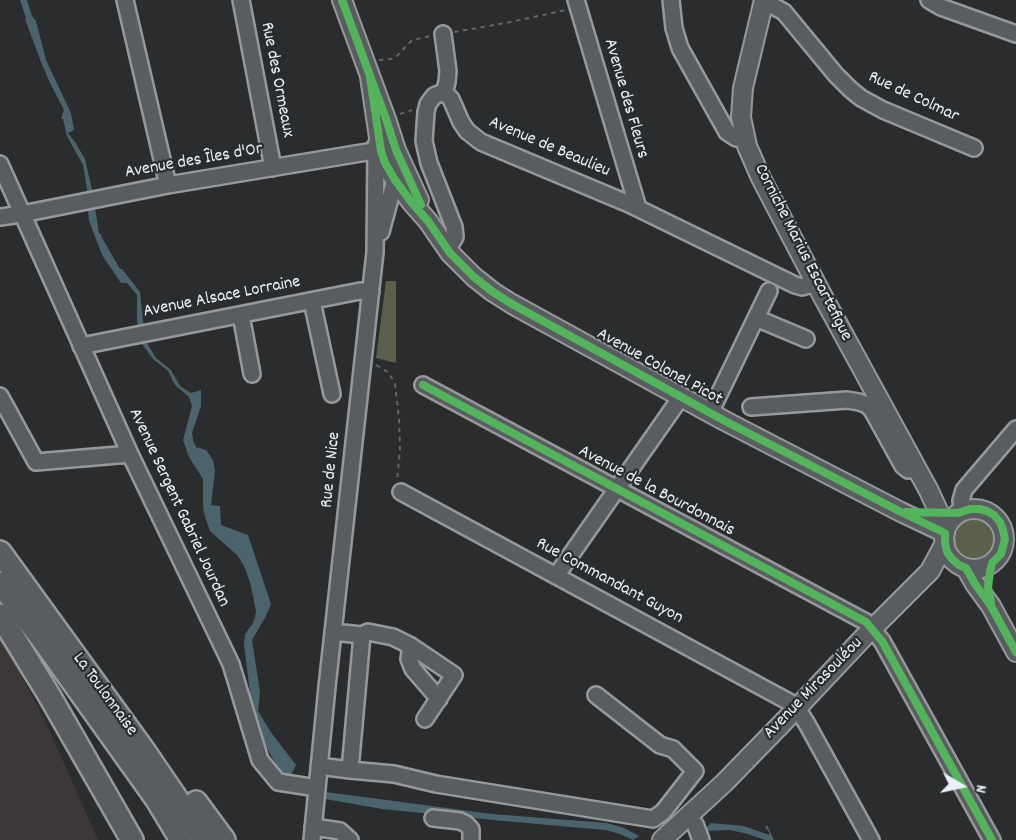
<!DOCTYPE html>
<html>
<head>
<meta charset="utf-8">
<style>
  body { margin:0 }
  #map { position:relative; width:1016px; height:840px; overflow:hidden; background:#2b2c2d; font-family:Dekko,sans-serif }
  canvas { display:block }
  .north { position:absolute; left:932px; top:756px; width:60px; height:60px; -webkit-text-stroke:4px #2a2d2e; paint-order:stroke; rotate:99deg; font-size:16px; font-weight:700; line-height:24px; text-align:center; color:#e8f1f8 }
  .north::after { content:''; display:block; margin:auto; width:21px; height:27px; background:#e8f1f8; clip-path:polygon(50% 0,100% 100%,50% 72%,0 100%) }
</style>
</head>
<body>
<div id="map">
<canvas width="1016" height="840"></canvas>
<div class="north">N</div>
</div>
<script>
const ctx = document.querySelector('canvas').getContext('2d');
ctx.lineJoin = 'round';
function fillPath(path, color) {
  ctx.fillStyle = color;
  ctx.fill(path, 'evenodd');
}
function shape(rows) {
  const path = new Path2D();
  for (const r of rows) {
    if (r.length === 3) {
      path.moveTo(r[0] + r[2], r[1]);
      path.arc(r[0], r[1], r[2], 0, 2 * Math.PI);
      continue;
    }
    path.moveTo(r[0], r[1]);
    for (let i = 2; i < r.length; i += 2) path.lineTo(r[i], r[i + 1]);
  }
  return path;
}
function stroke(path, color, width, dash) {
  ctx.strokeStyle = color;
  ctx.lineWidth = width;
  ctx.lineCap = dash ? 'butt' : 'round';
  ctx.setLineDash(dash || []);
  ctx.stroke(path);
}
function write(font, color, halo, rows, align = 'center') {
  ctx.font = font + ' Dekko,sans-serif';
  ctx.lineWidth = 4.5;
  ctx.setLineDash([]);
  ctx.textBaseline = 'middle';
  ctx.strokeStyle = halo;
  ctx.fillStyle = color;
  for (const [text, x, y, turn = 0] of rows) {
    ctx.save();
    ctx.translate(x, y);
    ctx.rotate((+turn || 0) * Math.PI / 180);
    ctx.textAlign = isNaN(turn) ? turn : align;
    if (halo) ctx.strokeText(text, 0, 0);
    ctx.fillText(text, 0, 0);
    ctx.restore();
  }
}
const built = shape([
  [0,638,12,657,49,729,98,840,0,840]
]);
const green = shape([
  [386,281,396,281,396,363,376,358],
  [975,539,22]
]);
const water = shape([
  [20,0,27,0,32,16,36,21,46,60,71,113,74,130,68,133,75,142,85,159,93,194,88,195,83,165,67,136,63,119,61,119,64,110,50,83,41,62,25,19,26,18],
  [95,208,99,233,102,235,101,236,120,269,122,269,140,292,144,330,138,331,137,318,137,295,127,283,121,283,102,255,89,221,88,209],
  [147,343,156,358,171,370,180,386,191,393,201,390,201,406,192,433,193,440,196,447,206,450,213,460,215,471,211,505,220,506,221,525,248,535,271,604,266,616,252,640,260,692,258,711,270,731,296,765,291,775,281,772,277,766,263,741,253,716,244,645,245,634,253,623,255,617,256,611,250,582,244,566,238,556,210,531,205,517,203,508,203,479,189,457,183,440,192,406,189,397,175,385,168,371,153,359,142,344],
  [326,792,492,814,607,823,624,828,639,836,633,840,620,834,605,830,504,821,382,809,325,799],
  [711,823,744,826,769,835,769,832,765,827,767,825,774,840,765,840,748,834,730,830,703,831]
]);
const path = shape([
  [454,32,506,23,566,10],
  [379,60,391,59,396,57,412,40,431,36],
  [400,114,412,110],
  [376,365,388,372,395,383,399,419,400,449,397,481]
]);
const minor = shape([
  [125,0,168,185],
  [241,0,273,168],
  [576,0,638,208],
  [671,0,674,28,680,48,727,132,736,138,745,138],
  [929,0,941,7,1016,34],
  [764,3,775,7,784,12,836,75,850,89,861,98,883,110,974,148],
  [443,34,448,71,447,82,444,93],
  [0,164,130,454,231,664,260,760,278,782,317,788],
  [0,217,22,214,168,185,367,152,384,151],
  [381,232,395,180,395,171],
  [448,249,455,237,454,227,429,163,424,141,426,112,428,104,434,96,441,93,445,93,451,99,461,122,467,131,481,142,629,204,795,285,802,287,816,283],
  [312,301,332,394],
  [241,315,252,374],
  [756,318,806,339],
  [81,346,360,291,371,292],
  [423,385,866,622,882,641,992,840],
  [0,396,36,462,130,454],
  [751,407,847,400,859,402,867,405,872,410,903,466,908,470,916,468],
  [710,413,769,291],
  [401,492,791,703,797,708,807,724,871,840],
  [963,511,961,501,964,490,1016,429],
  [556,576,681,397],
  [333,632,362,635],
  [411,646,409,659,413,669,439,699],
  [319,766,350,770,362,635,368,632,393,637,411,646,454,675,425,719],
  [350,770,394,774,436,784,653,819,663,812,695,771,673,749,660,745,596,695],
  [433,818,460,821,466,824,471,829,471,840],
  [695,824,701,840],
  [313,827,340,831,350,840],
  [312,840,327,687,375,252,376,145]
]);
const major = shape([
  [342,0,386,119,396,150,419,200],
  [764,0,743,88,741,117,747,146,761,178,822,295,929,491,946,528],
  [370,77,381,151,385,163,395,180,412,203,428,221,450,253,474,277,493,292,512,304,725,421,899,511,945,533],
  [974,539,30],
  [966,568,975,584,991,606,1016,652],
  [662,840,724,783,797,708,862,639,930,571,945,543]
]);
const highway = shape([
  [0,552,145,752,205,840],
  [0,583,42,639,157,800,181,840],
  [0,615,49,695,132,840],
  [196,802,224,840]
]);
const cycleway = shape([
  [342,0,386,119,396,150,421,205],
  [370,77,381,151,385,163,395,180,412,203,428,221,450,253,474,277,493,292,512,304,725,421,899,511,945,533,945,543,947,552,952,559,959,565,966,568,975,584,991,606,1016,652],
  [423,385,866,622,882,641,992,840],
  [906,512,958,513,970,509,979,509,987,511,994,515,1000,522,1003,530,1005,539,1001,554,992,563,990,572,988,587,991,603]
]);
const streetNames = [
  ["Rue des Ormeaux",276,80,79],
  ["Rue de Colmar",913,98,25],
  ["Avenue des Fleurs",625,99,74],
  ["Avenue de Beaulieu",549,148,23],
  ["Avenue des Îles d'Or",194,162,-10],
  ["Corniche Marius Escartefigue",802,253,63],
  ["Avenue Alsace Lorraine",222,298,-11],
  ["Avenue Colonel Picot",659,368,29],
  ["Rue de Nice",332,470,-84],
  ["Avenue de la Bourdonnais",656,492,28],
  ["Avenue Sergent Gabriel Jourdan",178,508,65],
  ["Rue Commandant Guyon",609,582,28],
  ["Avenue Mirasouléou",814,689,-46],
  ["La Toulonnaise",104,695,54]
];
fillPath(built, '#3b3837');
fillPath(green, '#5a604a');
fillPath(water, '#4b636d');
stroke(minor, '#96989a', 20);
stroke(major, '#96989a', 22);
stroke(highway, '#96989a', 26);
stroke(path, '#636566', 2, [4.5, 4.5]);
stroke(minor, '#5a5d60', 15);
stroke(major, '#5a5d60', 18);
stroke(highway, '#5a5d60', 21);
stroke(cycleway, '#56b35d', 8);
write('18px', '#e8f1f8', '#2a2d2e', streetNames);
</script>
</body>
</html>
